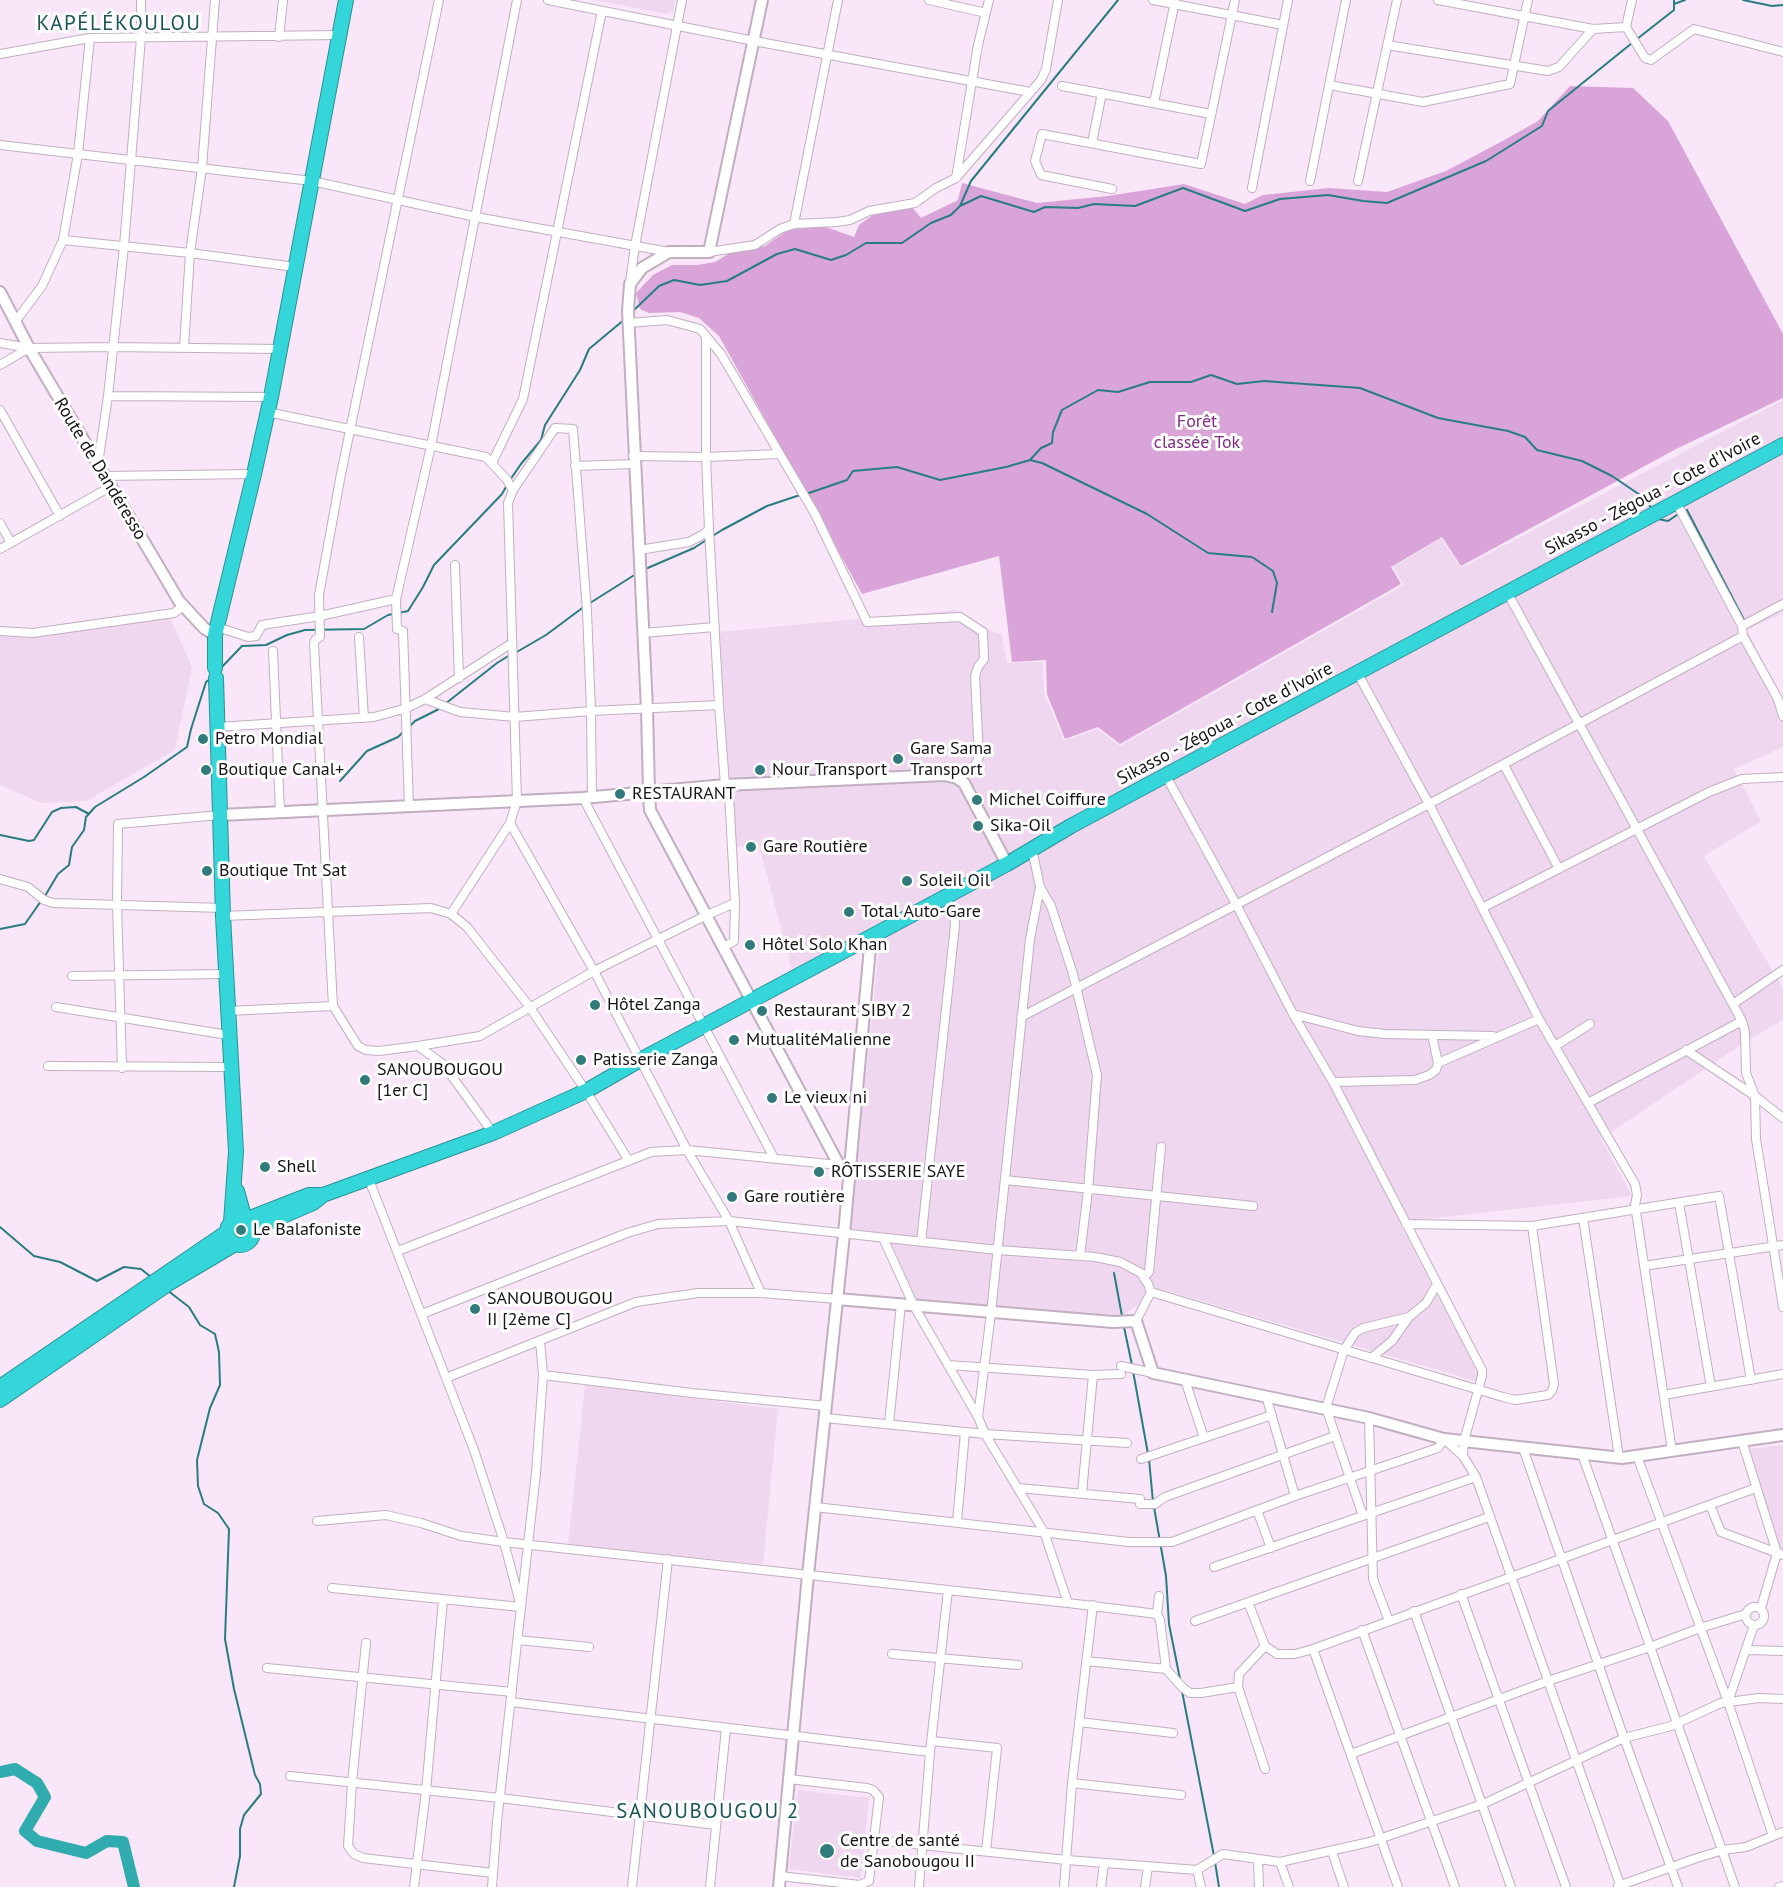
<!DOCTYPE html>
<html>
<head>
<meta charset="utf-8">
<style>
  body { margin:0 }
  canvas { display:block; background:#f9e6f9 }
</style>
</head>
<body>
<canvas width="1783" height="1887"></canvas>
<script>
const ctx = document.querySelector('canvas').getContext('2d');
ctx.lineJoin = 'round';
function fillPath(path, color) {
  ctx.fillStyle = color;
  ctx.fill(path, 'evenodd');
}
function shape(rows) {
  const path = new Path2D();
  for (const r of rows) {
    if (r.length === 3) {
      path.moveTo(r[0] + r[2], r[1]);
      path.arc(r[0], r[1], r[2], 0, 2 * Math.PI);
      continue;
    }
    path.moveTo(r[0], r[1]);
    for (let i = 2; i < r.length; i += 2) path.lineTo(r[i], r[i + 1]);
  }
  return path;
}
function stroke(path, color, width, dash) {
  ctx.strokeStyle = color;
  ctx.lineWidth = width;
  ctx.lineCap = dash ? 'butt' : 'round';
  ctx.setLineDash(dash || []);
  ctx.stroke(path);
}
function write(font, color, halo, rows, align = 'center') {
  ctx.font = font + ' "PT Sans",sans-serif';
  ctx.lineWidth = 6;
  ctx.setLineDash([]);
  ctx.textBaseline = 'middle';
  ctx.strokeStyle = halo;
  ctx.fillStyle = color;
  for (const [text, x, y, turn = 0] of rows) {
    ctx.save();
    ctx.translate(x, y);
    ctx.rotate((+turn || 0) * Math.PI / 180);
    ctx.textAlign = isNaN(turn) ? turn : align;
    if (halo) ctx.strokeText(text, 0, 0);
    ctx.fillText(text, 0, 0);
    ctx.restore();
  }
}
const built = shape([
  [594,0,675,0,673,11,668,14],
  [1783,400,1783,613,1747,630,1783,700,1783,747,1734,769,1761,821,1704,856,1783,988,1783,1020,1748,1040,1601,1139,1632,1196,1399,1222,1480,1377,1479,1382,1161,1289,1120,1317,917,1302,886,1233,850,1229,879,947,870,928,792,970,758,842,733,848,718,632,956,610,996,633,1001,633,1007,663,1043,662,1044,693,1064,741,1097,729,1120,746,1404,585,1393,567,1441,538,1461,568],
  [170,618,192,667,175,750,86,801,42,803,0,785,0,633,36,636],
  [585,1385,778,1409,763,1564,568,1545],
  [1783,1445,1783,1552,1780,1551,1750,1449],
  [798,1790,869,1798,861,1878,789,1869]
]);
const green = shape([
  [1570,86,1633,88,1668,121,1783,334,1783,398,1676,449,1461,566,1442,537,1391,567,1401,584,1120,744,1098,727,1065,739,1047,694,1046,660,1012,662,999,556,862,594,719,336,699,318,680,312,649,313,640,309,636,293,653,275,672,265,698,265,715,262,730,253,765,246,788,230,823,226,854,237,859,225,874,214,911,206,921,218,958,200,962,183,1037,203,1108,196,1184,184,1245,204,1263,195,1329,188,1387,192,1446,171,1508,138,1538,121]
]);
const stream = shape([
  [1743,0,1772,6,1783,5],
  [1674,4,1685,0],
  [1637,39,1674,10,1674,0],
  [960,206,971,181,1118,0],
  [631,313,659,286,674,280,700,285,727,281,777,254,795,249,831,260,846,255,866,243,902,243,931,223,951,215,960,206,981,196,1034,212,1045,207,1078,208,1094,204,1135,206,1183,188,1245,211,1280,199,1328,195,1363,201,1387,203,1486,161,1542,126,1548,111,1632,43],
  [1030,460,1041,448,1052,443,1053,432,1062,410,1098,390,1118,392,1150,382,1191,382,1211,375,1237,384,1264,381,1360,388,1438,418,1508,431,1525,437,1537,450,1582,461,1612,476,1646,499,1651,508],
  [510,480,521,464,541,440,545,425,580,370,589,349,625,319],
  [806,494,847,480,853,471,897,467,940,480,1006,467,1030,460,1042,463,1147,514,1208,553,1252,557,1273,571,1277,583,1272,612],
  [1687,510,1744,620],
  [1658,519,1668,521,1677,515],
  [643,570,694,548,722,530,767,506,800,495],
  [590,603,636,574],
  [515,653,546,635,585,606],
  [220,669,242,646,266,645,287,635,305,630,364,629,388,615,408,611,423,587,434,565,502,494,507,485],
  [445,704,497,663,510,655],
  [410,726,415,721,441,708],
  [340,781,367,751,398,737,403,732],
  [0,835,29,841,34,840,52,812,61,808,76,807,89,814],
  [45,896,58,874,69,865,72,847,84,830,86,817,95,807,144,777,187,747,191,729,206,682,210,679],
  [0,929,25,924,41,901],
  [0,1227,34,1256,60,1262,97,1281,124,1267,141,1269,151,1277],
  [1114,1273,1122,1316],
  [167,1290,189,1307,200,1325,215,1334,219,1352,220,1385,210,1408,197,1460,198,1486,204,1504,218,1513,229,1529,225,1639,234,1689,255,1775,260,1784,261,1794,244,1815,240,1829,240,1856,234,1887],
  [1124,1327,1132,1365],
  [1133,1371,1148,1454],
  [1149,1459,1153,1502],
  [1154,1507,1166,1576,1169,1624,1180,1679],
  [1182,1691,1214,1856],
  [1215,1862,1219,1887]
]);
const river = shape([
  [0,1772,15,1769,37,1783,45,1797,25,1831,37,1841,86,1853,107,1841,123,1842,134,1887]
]);
const street = shape([
  [439,0,341,474,319,595,320,637,315,640,314,644,333,1006,358,1046,366,1050,379,1051,418,1046,480,1036,594,971,707,915,735,903],
  [548,0,754,41,1030,92],
  [929,0,986,13],
  [1153,0,1283,25],
  [1438,0,1593,29,1626,27,1645,58,1651,60,1694,29,1783,52],
  [1626,27,1632,0],
  [279,37,283,0],
  [1387,45,1548,71,1559,67,1593,29],
  [0,54,90,38,340,35],
  [1329,85,1423,102,1510,84,1528,0],
  [1062,86,1211,114],
  [1154,103,1175,1],
  [1092,143,1102,93],
  [0,145,312,181,476,217,669,252],
  [956,178,978,45,989,0],
  [1310,181,1346,0],
  [1358,181,1397,0],
  [1252,188,1288,0],
  [1112,189,1041,175,1035,161,1042,134,1201,164,1235,0],
  [794,224,838,0],
  [63,240,190,253,295,267],
  [709,252,755,245,780,229,794,224,837,222,850,220,869,211,915,203,936,188,956,178,1041,80,1046,69,1058,0],
  [630,282,635,246,682,0],
  [15,322,42,286,63,240,78,154,90,38],
  [629,323,667,320,700,329,721,354,815,514,867,622,960,617,983,632,984,659,978,667,975,676,979,757,975,765,957,778],
  [0,343,29,348,0,365],
  [184,347,190,253,202,168,215,0],
  [29,348,112,347,279,349],
  [108,396,271,397],
  [0,410,60,516],
  [267,412,486,457,507,480,513,490,508,503,517,801,510,823,451,914],
  [633,456,706,457,779,454],
  [492,463,523,399,602,11],
  [98,464,108,396,124,246,141,38,141,0],
  [575,466,634,464],
  [104,476,254,474],
  [513,490,555,428,573,429,587,611,591,711,592,798],
  [0,523,11,543],
  [709,529,719,705,725,785,729,794,735,903,734,941,724,947],
  [0,549,110,487],
  [639,550,689,542,704,534,709,529,706,457,706,336],
  [455,565,459,678],
  [1507,592,1742,1021,1745,1032,1746,1073,1755,1096,1756,1139,1783,1307],
  [396,599,397,629,403,631,409,806],
  [1742,626,1783,604],
  [217,627,248,637,256,636,262,625,320,616,396,599,431,446,517,0],
  [0,631,33,633,174,613,183,606],
  [643,633,715,627],
  [1743,636,1778,699,1783,716],
  [359,637,364,718],
  [273,651,280,812],
  [1358,674,1429,804,1539,1019,1635,1184,1637,1195,1635,1205,1672,1451],
  [425,699,460,712,515,717,591,711,719,705],
  [217,727,374,717,407,708,425,699,512,643],
  [1504,765,1559,869],
  [1166,776,1236,904,1293,1014,1333,1082,1482,1370,1482,1376,1464,1441,1463,1456],
  [583,798,774,1158],
  [510,823,594,971,687,1150,729,1221,761,1293],
  [0,879,28,887,44,900,53,903,223,908],
  [1040,887,1051,906,1073,974,1097,1075,1088,1190,1080,1256],
  [1482,908,1709,792,1742,779,1783,777],
  [223,916,431,908,451,914,467,927,529,1006,586,1091,629,1161],
  [72,976,226,974],
  [1733,1004,1783,970],
  [56,1007,228,1035],
  [228,1011,333,1006],
  [1293,1014,1358,1031,1385,1034,1493,1036],
  [1021,1017,1429,804,1743,636,1742,626,1676,502],
  [1432,1035,1438,1063],
  [418,1046,443,1064,493,1133],
  [1555,1046,1590,1024],
  [1686,1050,1755,1096,1783,1118],
  [48,1066,231,1067],
  [122,1068,117,904,118,824,220,815],
  [1333,1082,1415,1080,1429,1075,1436,1070,1438,1063,1539,1019],
  [1588,1103,1742,1021],
  [1005,1180,1253,1206],
  [1679,1203,1711,1387],
  [1583,1218,1619,1457],
  [1406,1224,1532,1226,1719,1196,1751,1380],
  [883,1238,914,1306,978,1417,985,1434,1044,1532,1068,1603],
  [921,1242,955,925,954,913,945,896],
  [398,1251,651,1152,687,1150,839,1165],
  [1644,1266,1783,1245],
  [1144,1277,1149,1272,1161,1147],
  [1151,1292,1503,1397,1515,1400,1548,1395,1552,1391,1554,1384,1532,1226],
  [422,1314,627,1233,658,1224,729,1221,998,1250,1095,1257,1120,1262,1141,1273,1148,1284,1151,1292,1136,1321],
  [1371,1358,1392,1341,1409,1317],
  [948,1365,1093,1375,1121,1374],
  [1121,1366,1153,1373],
  [543,1375,692,1393,826,1406],
  [446,1378,636,1302,698,1293,761,1293,837,1299],
  [1185,1380,1204,1438],
  [1664,1395,1783,1374],
  [1266,1396,1295,1496],
  [978,1417,991,1313,1030,939,1040,887,1032,849],
  [825,1418,985,1434,1127,1443],
  [1369,1418,1373,1579,1389,1621],
  [889,1424,901,1304],
  [1742,1441,1777,1553,1761,1608],
  [1523,1448,1624,1738,1678,1887],
  [1582,1454,1735,1887],
  [1637,1456,1728,1702],
  [1141,1459,1272,1415],
  [1018,1488,1140,1499],
  [1082,1493,1093,1375],
  [1140,1504,1155,1504,1165,1497,1335,1436],
  [1710,1505,1721,1532,1783,1555],
  [815,1507,1129,1542,1172,1542,1295,1496,1438,1448,1444,1439,1463,1456,1476,1477,1621,1887],
  [1257,1510,1271,1548],
  [1363,1516,1326,1408,1344,1350,1355,1333,1363,1328,1409,1317,1426,1303,1437,1284],
  [317,1521,386,1515,421,1523,461,1536,504,1542,1068,1603,1157,1614],
  [957,1522,965,1432],
  [1214,1567,1476,1477],
  [332,1588,521,1607,504,1542,474,1450,368,1177],
  [1461,1594,1566,1887],
  [1159,1596,1157,1614,1160,1620,1166,1669,1182,1687,1190,1693,1201,1693,1238,1687],
  [1248,1602,1265,1646,1277,1654,1295,1654,1313,1649,1398,1887],
  [1755,1616,9],
  [1414,1611,1511,1887],
  [1195,1621,1489,1517],
  [1754,1625,1728,1702,1773,1836],
  [1362,1630,1455,1887],
  [518,1640,589,1647],
  [366,1643,352,1783,348,1846,354,1854,363,1858,493,1873],
  [1313,1649,1756,1488],
  [1747,1650,1783,1651],
  [892,1654,1018,1665],
  [1086,1661,1166,1669],
  [267,1668,512,1692],
  [511,1702,930,1752],
  [1079,1722,1173,1733],
  [932,1741,997,1748,986,1851],
  [1351,1754,1548,1681,1650,1647,1700,1628,1746,1614],
  [1265,1769,1238,1687,1239,1674,1265,1646],
  [290,1776,500,1798,716,1825],
  [1072,1783,1181,1795],
  [874,1840,1067,1860,1197,1870,1223,1854,1280,1862,1370,1842,1483,1804,1624,1738,1671,1726,1721,1703,1759,1698,1783,1699],
  [1332,1852,1344,1887],
  [1258,1860,1259,1887],
  [1280,1862,1289,1887],
  [1197,1870,1201,1887],
  [780,1876,860,1885,869,1881,879,1797,873,1790,867,1788,789,1779],
  [1618,1886,1694,1859,1723,1850,1746,1847,1783,1832],
  [414,1887,426,1791,443,1600],
  [492,1887,497,1822,536,1473,543,1375,540,1341],
  [632,1887,668,1559],
  [710,1887,726,1728],
  [919,1887,930,1752,948,1590],
  [1064,1887,1072,1783,1093,1605],
  [1101,1887,1104,1863],
  [1145,1887,1148,1867],
  [1779,1887,1783,1886]
]);
const secondary = shape([
  [762,0,709,252,669,252,642,268,630,284,628,311,647,709,649,793,650,810,839,1165,849,1176],
  [0,292,29,348,179,601,204,628,215,635],
  [220,815,583,798,725,785,945,775,957,778,964,783,1007,864],
  [837,1299,1113,1322,1136,1321,1153,1373,1369,1418,1444,1439,1622,1458,1783,1435],
  [779,1887,808,1575,844,1234,871,936]
]);
const highway = shape([
  [215,668,215,635,254,474,271,397,346,0],
  [216,678,223,916,236,1152,231,1222],
  [237,1191,245,1220,309,1195,323,1195],
  [240,1232,13],
  [253,1229,313,1203,323,1195,493,1133,586,1091,640,1060,1007,864,1071,826,1783,445],
  [0,1387,227,1232],
  [0,1400,171,1282,235,1244]
]);
const markers = [
  [203,739,6,"#317b7d"],
  [898,759,6,"#317b7d"],
  [206,770,6,"#317b7d"],
  [760,770,6,"#317b7d"],
  [620,794,6,"#317b7d"],
  [977,800,6,"#317b7d"],
  [978,826,6,"#317b7d"],
  [751,847,6,"#317b7d"],
  [207,871,6,"#317b7d"],
  [907,881,6,"#317b7d"],
  [849,912,6,"#317b7d"],
  [750,945,6,"#317b7d"],
  [595,1005,6,"#317b7d"],
  [762,1011,6,"#317b7d"],
  [734,1040,6,"#317b7d"],
  [581,1060,6,"#317b7d"],
  [365,1080,6,"#317b7d"],
  [772,1098,6,"#317b7d"],
  [265,1167,6,"#317b7d"],
  [819,1172,6,"#317b7d"],
  [732,1197,6,"#317b7d"],
  [241,1230,6,"#317b7d"],
  [475,1309,6,"#317b7d"],
  [827,1851,8,"#317b7d"]
];
const parkNames = [
  ["Forêt",1197,422],
  ["classée Tok",1197,443]
];
const streetNames = [
  ["Route de Dandéresso",100,469,59],
  ["Sikasso - Zégoua - Cote d'Ivoire",1653,494,-28],
  ["Sikasso - Zégoua - Cote d'Ivoire",1225,724,-28]
];
const poiNames = [
  ["Petro Mondial",215,739],
  ["Gare Sama",910,749],
  ["Transport",910,770],
  ["Boutique Canal+",218,770],
  ["Nour Transport",772,770],
  ["RESTAURANT",632,794],
  ["Michel Coiffure",989,800],
  ["Sika-Oil",990,826],
  ["Gare Routière",763,847],
  ["Boutique Tnt Sat",219,871],
  ["Soleil Oil",919,881],
  ["Total Auto-Gare",861,912],
  ["Hôtel Solo Khan",762,945],
  ["Hôtel Zanga",607,1005],
  ["Restaurant SIBY 2",774,1011],
  ["MutualitéMalienne",746,1040],
  ["Patisserie Zanga",593,1060],
  ["SANOUBOUGOU",377,1070],
  ["[1er C]",377,1091],
  ["Le vieux ni",784,1098],
  ["Shell",277,1167],
  ["RÔTISSERIE SAYE",831,1172],
  ["Gare routière",744,1197],
  ["Le Balafoniste",253,1230],
  ["SANOUBOUGOU",487,1299],
  ["II [2ème C]",487,1320],
  ["Centre de santé",840,1841],
  ["de Sanobougou II",840,1862]
];
const quarterNames = [
  ["KAPÉLÉKOULOU",119,24],
  ["SANOUBOUGOU 2",708,1812]
];
fillPath(built, '#efd7ef');
fillPath(green, '#d9a5d9');
stroke(stream, '#297d81', 2);
stroke(river, '#30abae', 12);
stroke(street, '#c1afc1', 10);
stroke(secondary, '#c1afc1', 14);
stroke(highway, '#2b9296', 16);
stroke(street, '#fff', 8);
stroke(secondary, '#fff', 10);
stroke(highway, '#34d6da', 14);
for (const [x, y, r, color] of markers) {
  const dot = new Path2D();
  dot.arc(x, y, r, 0, 2 * Math.PI);
  ctx.fillStyle = color;
  ctx.fill(dot);
  stroke(dot, '#fff', 2);
}
write('18px', '#832d86', '#fff', parkNames);
write('18px', '#191319', '#fff', streetNames);
write('18px', '#191319', '#fff', poiNames, 'left');
ctx.letterSpacing = '1.5px';
write('21px', '#1a5657', '#fff', quarterNames);
ctx.letterSpacing = '0px';
</script>
</body>
</html>
